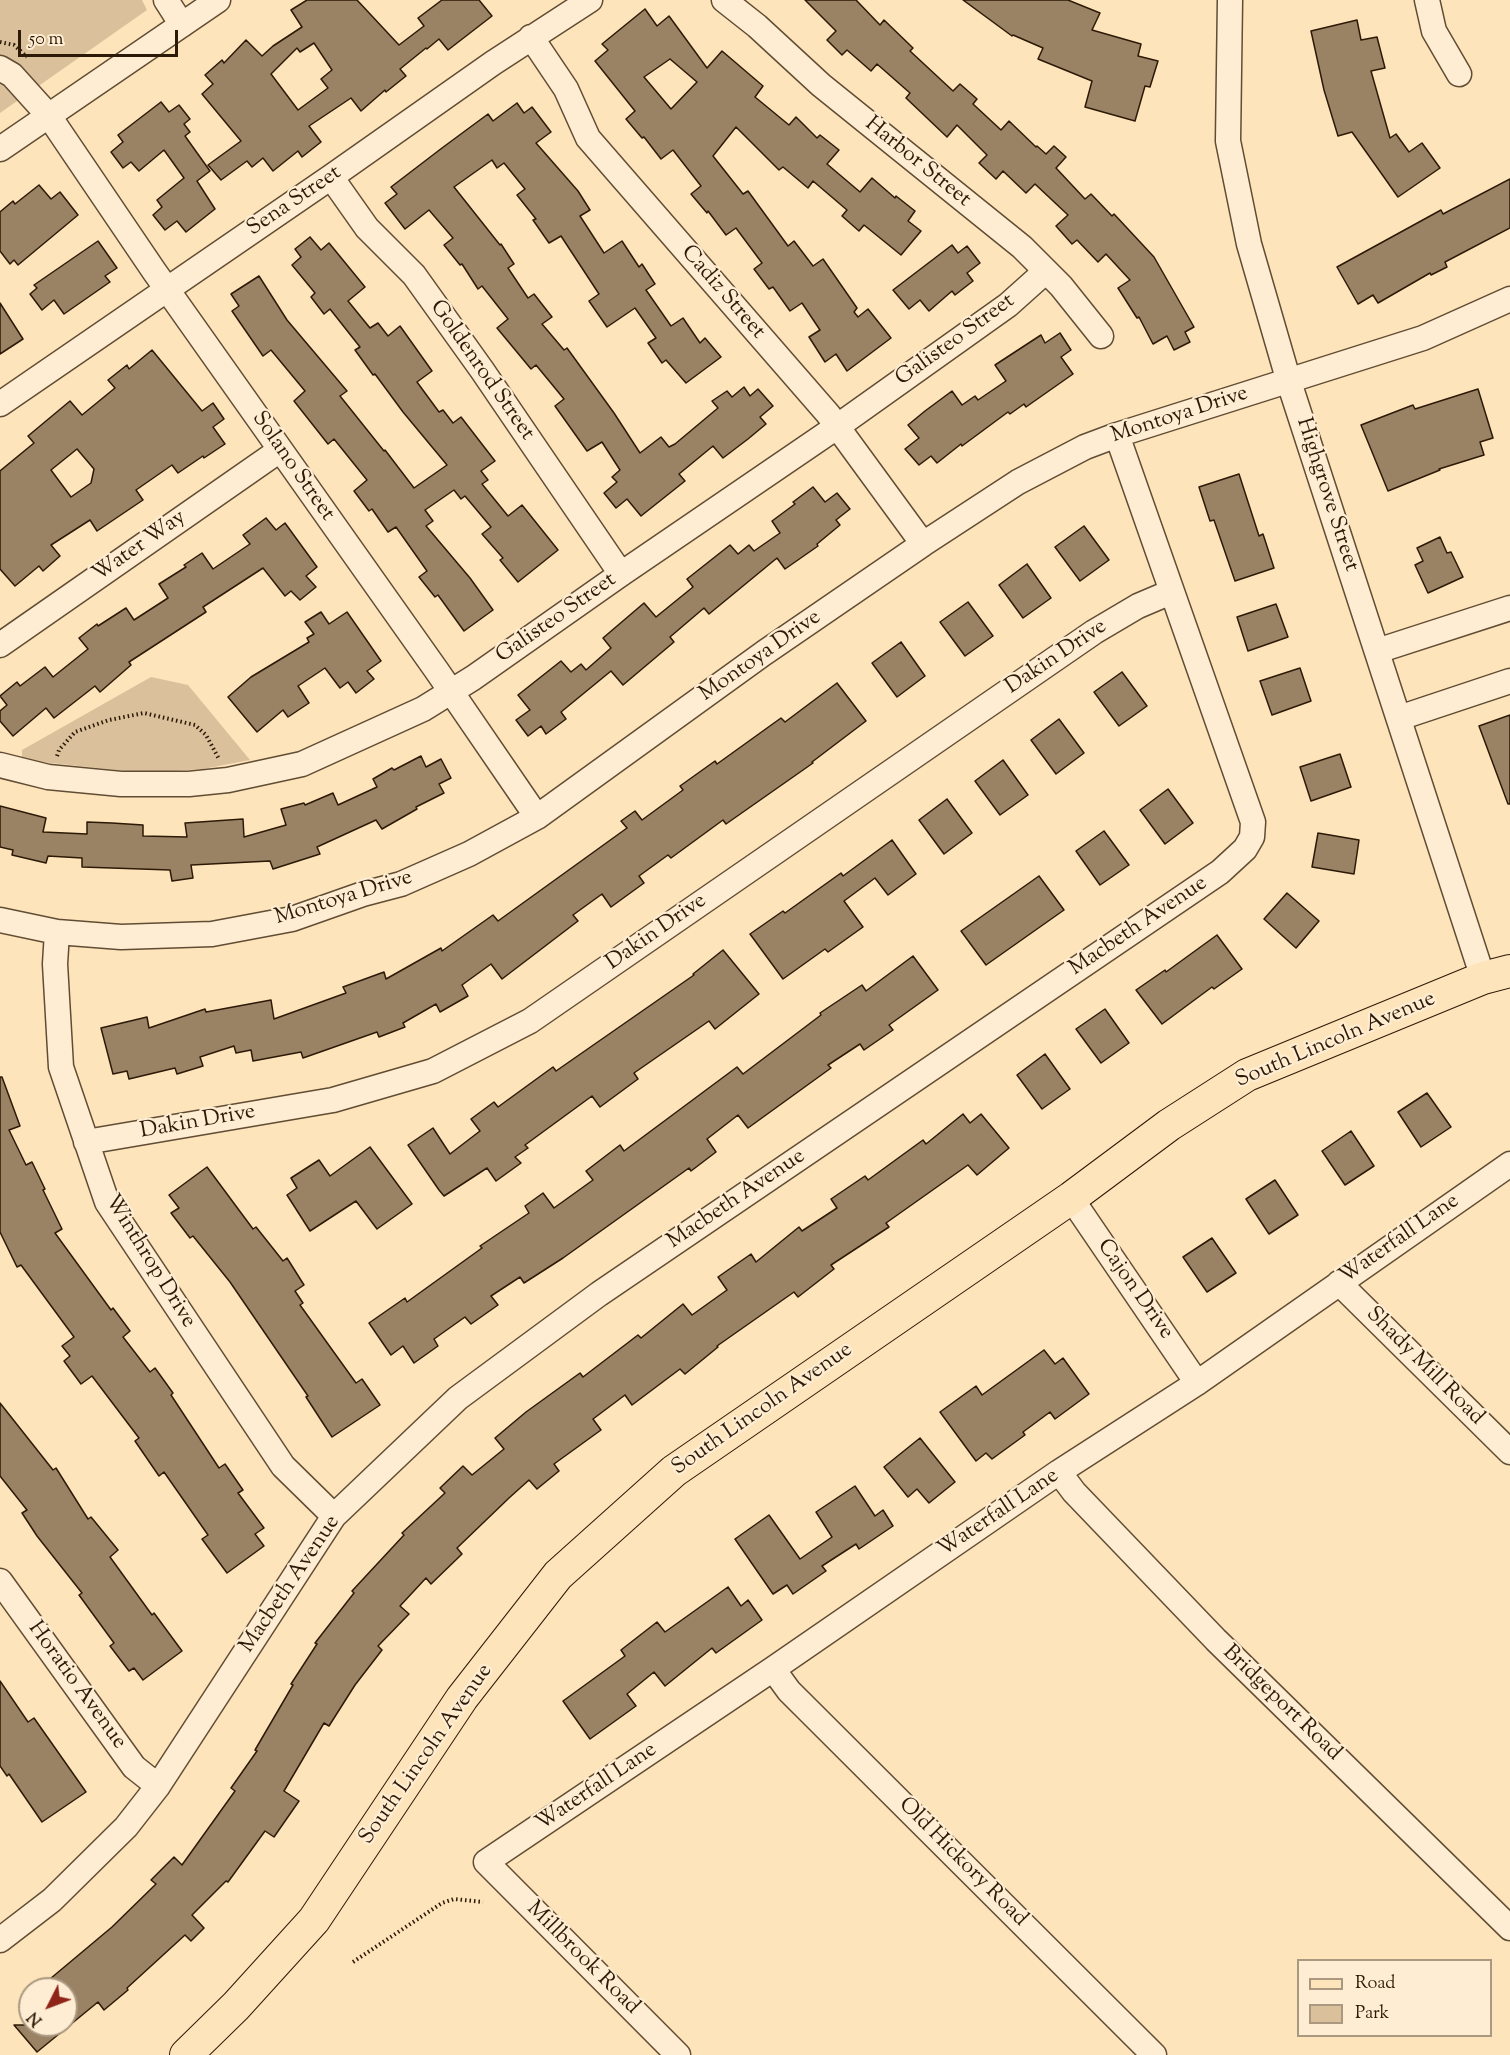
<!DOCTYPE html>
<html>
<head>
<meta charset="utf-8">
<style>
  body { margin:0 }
  #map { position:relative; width:1510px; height:2055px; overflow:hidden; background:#fde4ba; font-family:"Sorts Mill Goudy",serif }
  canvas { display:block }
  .legend { position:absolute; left:1297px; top:1959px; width:195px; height:78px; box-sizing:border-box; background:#feedd2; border:2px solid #aa9881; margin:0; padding:8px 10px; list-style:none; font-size:18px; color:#2d1907 }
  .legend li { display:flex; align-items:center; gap:12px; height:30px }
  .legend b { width:30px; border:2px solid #aa9881 }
  .north { position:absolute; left:18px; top:1977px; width:60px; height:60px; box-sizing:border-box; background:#feedd2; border:2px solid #aa9881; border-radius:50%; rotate:228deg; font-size:16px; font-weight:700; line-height:24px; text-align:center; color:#2d1907 }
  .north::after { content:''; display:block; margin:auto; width:21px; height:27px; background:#8f2418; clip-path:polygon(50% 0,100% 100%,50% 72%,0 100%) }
  .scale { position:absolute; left:18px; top:30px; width:160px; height:27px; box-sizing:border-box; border:3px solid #2d1907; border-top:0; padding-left:8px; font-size:18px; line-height:21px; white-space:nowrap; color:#2d1907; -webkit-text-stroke:4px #feedd2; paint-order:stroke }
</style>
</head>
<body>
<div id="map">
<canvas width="1510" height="2055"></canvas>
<ul class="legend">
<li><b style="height:8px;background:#fde4ba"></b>Road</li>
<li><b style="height:16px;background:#dac19c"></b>Park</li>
</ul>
<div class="north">N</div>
<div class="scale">50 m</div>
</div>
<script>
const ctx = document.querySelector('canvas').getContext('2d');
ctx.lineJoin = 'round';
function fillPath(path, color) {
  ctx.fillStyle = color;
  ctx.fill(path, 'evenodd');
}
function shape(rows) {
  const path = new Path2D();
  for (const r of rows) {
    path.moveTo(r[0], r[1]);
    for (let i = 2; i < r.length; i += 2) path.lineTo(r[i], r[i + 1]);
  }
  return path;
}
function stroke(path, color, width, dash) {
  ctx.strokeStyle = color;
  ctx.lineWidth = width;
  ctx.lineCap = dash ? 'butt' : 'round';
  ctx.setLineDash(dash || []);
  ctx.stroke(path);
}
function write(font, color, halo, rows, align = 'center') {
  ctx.font = font + ' "Sorts Mill Goudy",serif';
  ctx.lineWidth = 4.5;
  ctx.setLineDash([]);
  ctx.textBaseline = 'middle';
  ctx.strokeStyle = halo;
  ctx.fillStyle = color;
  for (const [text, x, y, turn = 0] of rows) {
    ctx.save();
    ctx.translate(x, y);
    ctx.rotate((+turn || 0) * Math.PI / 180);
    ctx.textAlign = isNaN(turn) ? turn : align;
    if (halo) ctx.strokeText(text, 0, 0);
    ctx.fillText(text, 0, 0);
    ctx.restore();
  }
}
const green = shape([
  [0,0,142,0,147,10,0,113],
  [151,677,188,685,250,760,203,769,146,773,22,760,22,750]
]);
const building = shape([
  [307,0,357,0,399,45,424,26,418,18,442,0,479,0,492,16,448,50,439,39,427,49,426,48,400,69,406,76,386,92,385,90,361,111,351,98,309,126,321,142,302,157,298,151,273,171,263,158,252,167,247,161,221,180,208,165,241,141,202,94,213,84,205,75,222,60,224,63,246,40,262,56,273,46,302,27,291,10,307,0],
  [314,43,332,70,321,79,328,88,298,110,271,74,297,48,300,52,314,43],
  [805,0,856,0,880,25,884,20,913,48,910,51,953,91,960,84,977,99,973,104,1001,130,1009,121,1036,147,1037,146,1046,154,1054,146,1066,157,1056,168,1085,199,1091,194,1112,216,1114,214,1154,257,1194,327,1185,332,1190,342,1174,350,1167,336,1153,344,1139,317,1137,318,1118,288,1130,280,1106,254,1098,262,1077,240,1072,244,1056,226,1068,215,1035,184,1026,193,1003,171,996,179,979,163,987,155,957,125,947,137,906,98,910,93,877,64,871,71,847,50,842,55,827,40,836,31,805,0],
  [963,0,1068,0,1100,13,1092,30,1141,44,1138,56,1158,61,1150,87,1145,86,1135,121,1085,107,1092,81,1038,59,1043,48,1013,35,1012,36,963,0],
  [645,9,657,26,669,16,707,68,722,51,763,86,755,97,789,125,796,117,817,138,820,135,839,150,827,164,860,192,872,178,895,198,896,196,915,211,908,221,921,231,901,255,864,225,859,231,842,216,847,210,813,181,808,188,783,167,779,170,736,127,713,156,743,194,748,191,788,246,794,241,813,266,823,259,857,308,854,312,858,317,868,309,891,338,847,371,836,354,825,362,809,337,820,330,802,303,790,311,773,287,769,289,754,269,762,263,736,228,726,235,708,211,707,213,691,194,701,186,673,150,661,159,644,137,642,138,626,119,635,111,595,61,608,50,602,44,645,9],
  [670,59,697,82,671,109,644,77,670,59],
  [1357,20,1361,40,1377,37,1385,68,1371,71,1390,138,1396,134,1409,152,1422,143,1440,168,1398,197,1352,132,1338,136,1324,90,1311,31,1357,20],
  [161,102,169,112,179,105,190,119,184,124,190,132,185,136,210,171,197,181,215,209,186,232,177,221,165,230,153,215,162,207,157,200,184,178,164,150,139,171,131,162,123,168,111,152,123,142,118,135,161,102],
  [517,103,524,113,532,107,551,132,536,143,578,191,590,210,580,216,604,253,622,241,639,267,642,264,655,284,646,290,671,326,683,318,700,343,705,338,721,357,686,383,666,360,662,363,648,343,656,338,635,308,607,327,589,301,599,294,561,236,549,243,533,220,536,219,517,195,525,189,504,163,497,168,492,160,454,187,500,245,501,244,514,264,508,268,528,298,534,294,552,317,542,324,564,350,567,348,614,413,640,453,661,437,669,447,675,444,718,408,712,401,727,391,732,397,744,387,750,396,758,389,773,406,760,417,766,424,748,439,723,458,713,446,679,474,685,481,641,516,627,499,616,508,604,493,617,482,612,477,620,470,602,442,587,451,555,406,564,399,536,365,531,369,497,328,508,319,482,286,478,289,462,264,460,265,444,245,453,238,429,210,405,229,385,203,397,194,391,187,442,148,488,114,493,121,517,103],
  [1510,179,1510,228,1445,262,1447,267,1431,275,1430,273,1378,303,1373,295,1358,304,1337,267,1441,210,1443,214,1510,179],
  [39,185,51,199,60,192,78,215,18,265,14,260,10,264,0,251,0,212,13,201,15,204,39,185],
  [310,237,321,250,329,243,365,287,348,301,370,328,378,323,388,336,400,326,432,371,417,382,439,412,443,410,453,423,461,417,495,461,481,471,488,480,482,484,508,516,522,505,558,550,518,582,500,560,503,558,482,534,491,527,465,496,461,499,454,490,425,510,433,521,426,526,470,578,493,610,464,631,438,595,435,597,419,577,427,571,396,527,388,532,372,509,369,511,354,491,367,480,334,439,328,444,294,401,305,391,271,350,263,356,232,311,239,306,231,294,259,276,287,320,347,391,340,396,384,451,385,450,414,488,447,465,403,412,375,374,373,375,355,350,360,347,330,309,324,314,311,297,315,293,292,265,301,257,295,249,310,237],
  [98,241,117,268,105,276,110,282,64,314,54,300,42,310,30,294,37,288,34,285,98,241],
  [952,245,958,253,967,246,980,263,967,273,973,281,955,295,952,291,929,311,920,300,909,309,893,290,952,245],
  [0,303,23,339,0,354,0,303],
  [1060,333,1071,350,1061,357,1073,374,1026,407,1024,404,1010,414,1008,412,962,446,961,444,937,463,931,456,919,465,905,449,919,438,908,425,925,411,952,391,962,405,975,396,978,400,1006,381,995,365,1041,335,1045,343,1060,333],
  [152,350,202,411,213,403,224,419,213,427,225,444,204,458,203,456,178,473,172,465,136,490,143,500,97,531,90,520,51,545,60,556,43,571,39,566,15,586,0,569,0,471,34,443,28,436,70,401,82,415,115,388,108,380,127,365,129,369,152,350],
  [77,449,94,469,91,483,71,497,51,470,77,449],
  [1478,389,1493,438,1480,442,1484,455,1439,469,1440,470,1388,491,1361,425,1413,405,1415,409,1478,389],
  [1239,474,1259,536,1263,534,1274,568,1235,581,1214,520,1210,521,1199,487,1239,474],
  [813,487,825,502,837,493,850,509,836,520,840,525,817,544,818,546,785,569,777,558,709,614,704,608,670,637,674,642,623,685,611,671,561,712,566,719,546,734,541,726,528,736,516,720,530,710,518,695,561,661,571,672,581,664,586,670,611,648,603,638,644,603,656,617,693,587,687,579,730,545,738,554,749,545,754,551,780,533,772,521,795,504,793,502,813,487],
  [266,518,276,530,285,523,317,567,306,576,316,587,300,600,291,591,285,596,263,568,203,607,206,612,129,662,131,665,100,692,95,686,54,718,46,708,13,736,0,721,0,711,7,705,0,696,17,682,20,686,45,667,53,677,88,649,79,638,97,624,98,626,126,608,134,620,168,598,159,584,186,567,184,565,202,553,213,569,250,544,243,535,266,518],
  [1084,526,1109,560,1080,581,1055,547,1084,526],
  [1440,537,1447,553,1451,552,1463,577,1428,593,1415,565,1423,561,1417,548,1440,537],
  [1027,564,1051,598,1023,618,999,585,1027,564],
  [968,602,993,636,965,656,940,622,968,602],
  [1276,604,1288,637,1248,651,1237,617,1276,604],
  [321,612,329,624,347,612,381,661,367,671,374,679,356,693,348,682,340,688,325,668,298,686,309,703,288,717,283,710,257,732,228,697,251,677,309,642,307,638,314,634,305,622,321,612],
  [901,642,925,676,897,697,872,663,901,642],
  [1300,668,1311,701,1272,715,1260,681,1300,668],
  [1122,672,1147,706,1119,726,1094,692,1122,672],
  [837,683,866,721,812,762,813,763,726,824,723,820,671,858,668,855,639,876,644,883,611,907,602,894,573,915,578,921,502,979,491,964,462,985,468,996,440,1012,436,1004,403,1023,405,1027,379,1037,377,1032,303,1058,301,1052,253,1061,251,1050,236,1053,234,1046,200,1057,203,1066,177,1074,175,1068,129,1079,127,1071,113,1074,101,1028,147,1017,149,1028,205,1009,206,1012,271,1000,274,1019,346,993,343,987,384,972,386,979,441,948,442,951,493,915,498,921,627,828,621,821,635,811,642,820,683,790,680,786,715,761,717,764,781,718,785,722,837,683],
  [1510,715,1510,804,1508,804,1479,726,1510,715],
  [1059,719,1084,753,1056,774,1031,740,1059,719],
  [1340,754,1351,787,1311,801,1300,767,1340,754],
  [421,756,426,767,441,759,451,778,439,784,444,793,416,807,417,809,382,829,376,820,317,847,320,854,273,869,270,861,191,865,193,878,172,881,170,870,82,867,82,858,48,856,46,863,12,855,13,850,0,847,0,806,46,818,43,832,87,834,87,822,112,823,143,825,143,836,187,837,185,823,243,819,244,837,286,825,281,809,304,803,305,805,333,793,338,805,377,787,373,779,392,768,394,770,421,756],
  [1003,760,1028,795,1000,815,975,781,1003,760],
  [1168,789,1193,823,1165,844,1140,810,1168,789],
  [947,799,972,833,944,854,919,820,947,799],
  [1104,831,1129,865,1100,885,1076,851,1104,831],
  [1318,833,1359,840,1354,874,1312,867,1318,833],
  [892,840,916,874,888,895,875,878,844,901,863,927,828,952,825,949,783,979,750,934,783,911,785,913,841,873,843,876,892,840],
  [1039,876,1064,910,986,965,961,931,1039,876],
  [1287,893,1319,921,1296,948,1264,919,1287,893],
  [1217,935,1242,969,1214,989,1212,987,1162,1024,1136,990,1165,970,1166,972,1217,935],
  [723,950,759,994,715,1029,709,1021,634,1073,638,1079,600,1107,592,1096,525,1145,528,1148,515,1157,521,1163,496,1181,487,1168,444,1196,439,1190,408,1145,433,1128,450,1154,480,1131,471,1119,494,1102,498,1107,553,1067,556,1071,694,975,693,974,723,950],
  [913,956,938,990,889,1025,893,1030,864,1050,860,1044,828,1065,831,1068,748,1128,738,1115,707,1139,716,1152,691,1171,689,1168,563,1258,524,1283,520,1277,491,1296,498,1305,471,1324,465,1317,434,1339,438,1346,414,1363,403,1346,391,1355,369,1323,405,1298,407,1302,482,1248,480,1246,529,1213,525,1206,543,1193,554,1208,593,1180,586,1171,620,1145,624,1151,737,1067,743,1074,821,1015,820,1013,862,985,866,991,913,956],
  [1105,1009,1129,1043,1101,1063,1076,1029,1105,1009],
  [1045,1054,1070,1089,1042,1109,1017,1075,1045,1054],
  [0,1077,2,1077,20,1126,9,1130,26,1165,32,1162,45,1189,43,1190,62,1229,55,1233,111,1310,113,1308,130,1331,123,1337,150,1372,155,1368,173,1393,171,1395,219,1468,225,1464,243,1490,238,1493,264,1528,255,1534,264,1546,227,1573,202,1539,208,1535,164,1472,159,1476,135,1441,139,1438,92,1376,81,1384,64,1361,70,1356,62,1346,74,1337,21,1265,17,1267,0,1232,0,1077],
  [1427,1093,1451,1127,1421,1147,1398,1112,1427,1093],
  [963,1114,970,1123,981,1114,1009,1148,977,1175,968,1165,886,1223,889,1227,831,1265,834,1269,798,1297,794,1292,717,1346,718,1347,685,1374,680,1369,632,1405,625,1395,593,1419,601,1430,554,1464,559,1471,537,1489,529,1480,509,1498,457,1548,462,1554,431,1584,426,1578,400,1606,409,1614,378,1646,382,1650,355,1685,329,1726,324,1723,284,1791,299,1801,274,1837,265,1831,228,1882,226,1881,192,1915,204,1928,191,1941,185,1935,127,1988,128,1990,104,2010,98,2002,37,2052,14,2025,66,2025,66,1989,38,1989,112,1927,156,1884,151,1880,174,1857,182,1865,235,1791,231,1788,257,1751,255,1750,293,1685,291,1684,317,1644,315,1643,354,1593,352,1591,404,1535,402,1533,445,1493,440,1488,463,1466,472,1475,504,1449,495,1438,526,1412,580,1373,583,1377,638,1335,641,1338,683,1304,692,1315,727,1290,718,1277,751,1254,756,1262,799,1227,802,1231,837,1208,831,1199,865,1176,868,1180,923,1140,926,1144,963,1114],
  [1351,1131,1374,1166,1345,1185,1322,1151,1351,1131],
  [370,1147,412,1204,377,1229,356,1201,310,1231,287,1195,297,1188,291,1178,319,1160,330,1176,370,1147],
  [207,1167,253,1229,256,1227,283,1261,287,1258,304,1285,295,1291,303,1303,300,1305,356,1383,362,1379,380,1405,332,1437,306,1397,308,1396,230,1282,193,1236,190,1238,171,1213,179,1208,169,1195,207,1167],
  [1275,1180,1298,1215,1269,1234,1246,1199,1275,1180],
  [1212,1238,1236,1273,1207,1292,1183,1257,1212,1238],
  [1044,1350,1055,1364,1063,1358,1089,1394,1055,1419,1050,1412,1023,1432,1025,1435,992,1459,986,1453,976,1461,940,1412,976,1386,982,1395,1044,1350],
  [0,1403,53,1470,56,1468,88,1519,91,1517,118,1550,110,1557,152,1615,154,1613,182,1651,143,1680,134,1668,129,1671,110,1646,114,1643,79,1595,82,1593,37,1536,22,1513,27,1510,0,1476,0,1403],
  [920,1438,955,1482,929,1503,917,1489,908,1497,884,1467,920,1438],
  [855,1486,875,1516,883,1510,893,1526,859,1549,856,1544,822,1566,826,1571,793,1594,787,1585,773,1594,735,1539,769,1515,800,1559,832,1537,816,1512,855,1486],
  [728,1587,741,1606,748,1600,762,1620,716,1653,712,1648,665,1686,654,1672,627,1694,636,1706,590,1739,563,1701,625,1656,621,1650,657,1622,665,1632,728,1587],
  [0,1681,28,1722,34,1718,86,1792,42,1822,9,1774,7,1776,0,1766,0,1681]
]);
const path = shape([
  [0,42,14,45,27,57],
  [57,756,59,750,75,732,109,720,144,713,195,725,206,735,219,759],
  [353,1962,442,1903,454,1899,483,1902]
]);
const minor = shape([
  [166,0,182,25],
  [724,0,757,26,821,85,1022,247,1061,286,1101,336],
  [1230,0,1228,141,1249,244,1289,382,1483,978],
  [1427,0,1434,31,1459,74],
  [531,37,566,89,588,138,828,414,923,544],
  [0,68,12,75,49,116,154,271,437,671,537,817],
  [0,149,218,0],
  [331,177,367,228,414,275,482,370,621,574],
  [0,404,331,177,493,63,590,0],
  [0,645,280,450],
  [1377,651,1510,608],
  [1399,718,1510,681],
  [0,765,48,777,121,784,189,784,228,780,302,764,423,709,473,678,621,574,838,426,1008,305,1046,271],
  [0,920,57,932,121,937,212,934,292,919,363,894,401,884,469,854,537,817,764,653,923,544,1018,482,1085,447,1117,435,1423,338,1510,299],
  [57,932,55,964,61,1067,107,1202,283,1466,334,1516],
  [86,1142,333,1100,433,1071,530,1021,1094,632,1138,606,1171,592],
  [1071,1198,1197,1383],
  [1339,1283,1510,1452],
  [1059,1472,1074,1492,1216,1640,1510,1928],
  [0,1581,134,1767,158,1786],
  [773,1669,789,1691,1154,2055],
  [0,1940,52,1900,126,1827,158,1786,334,1516,458,1398,599,1294,1220,872,1245,849,1252,837,1253,822,1117,435],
  [678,2055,486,1862,773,1669,1059,1472,1197,1383,1510,1164]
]);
const major = shape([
  [186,2055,236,2006,314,1920,462,1698,558,1575,674,1471,1071,1198,1169,1125,1247,1075,1483,978,1510,971]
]);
const streetNames = [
  ["Harbor Street",917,163,39],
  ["Sena Street",295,202,-34],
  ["Cadiz Street",722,293,49],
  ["Galisteo Street",956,341,-36],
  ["Goldenrod Street",481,371,55],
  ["Montoya Drive",1180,416,-18],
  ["Solano Street",292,467,55],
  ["Highgrove Street",1326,495,72],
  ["Water Way",140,547,-35],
  ["Galisteo Street",557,619,-35],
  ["Montoya Drive",761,657,-35],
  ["Dakin Drive",1057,658,-34],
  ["Montoya Drive",344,899,-17],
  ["Macbeth Avenue",1139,927,-34],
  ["Dakin Drive",657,933,-35],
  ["South Lincoln Avenue",1336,1041,-23],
  ["Dakin Drive",198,1123,-10],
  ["Macbeth Avenue",737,1200,-34],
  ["Waterfall Lane",1400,1240,-35],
  ["Winthrop Drive",149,1262,58],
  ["Cajon Drive",1134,1290,55],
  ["Shady Mill Road",1424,1367,45],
  ["South Lincoln Avenue",763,1410,-35],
  ["Waterfall Lane",999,1514,-34],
  ["Macbeth Avenue",291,1585,-56],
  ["Horatio Avenue",76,1686,54],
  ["Bridgeport Road",1281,1704,44],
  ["South Lincoln Avenue",427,1755,-55],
  ["Waterfall Lane",597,1788,-34],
  ["Old Hickory Road",962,1863,45],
  ["Millbrook Road",582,1959,45]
];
fillPath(green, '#dac19c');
fillPath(building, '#998364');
stroke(building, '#2d1907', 1.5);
stroke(minor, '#614c34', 27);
stroke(major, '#2d1907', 34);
stroke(path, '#2d1907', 4, [1.5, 3]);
stroke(minor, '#feedd2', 24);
stroke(major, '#fde4ba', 32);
write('22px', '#2d1907', '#feedd2', streetNames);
</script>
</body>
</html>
